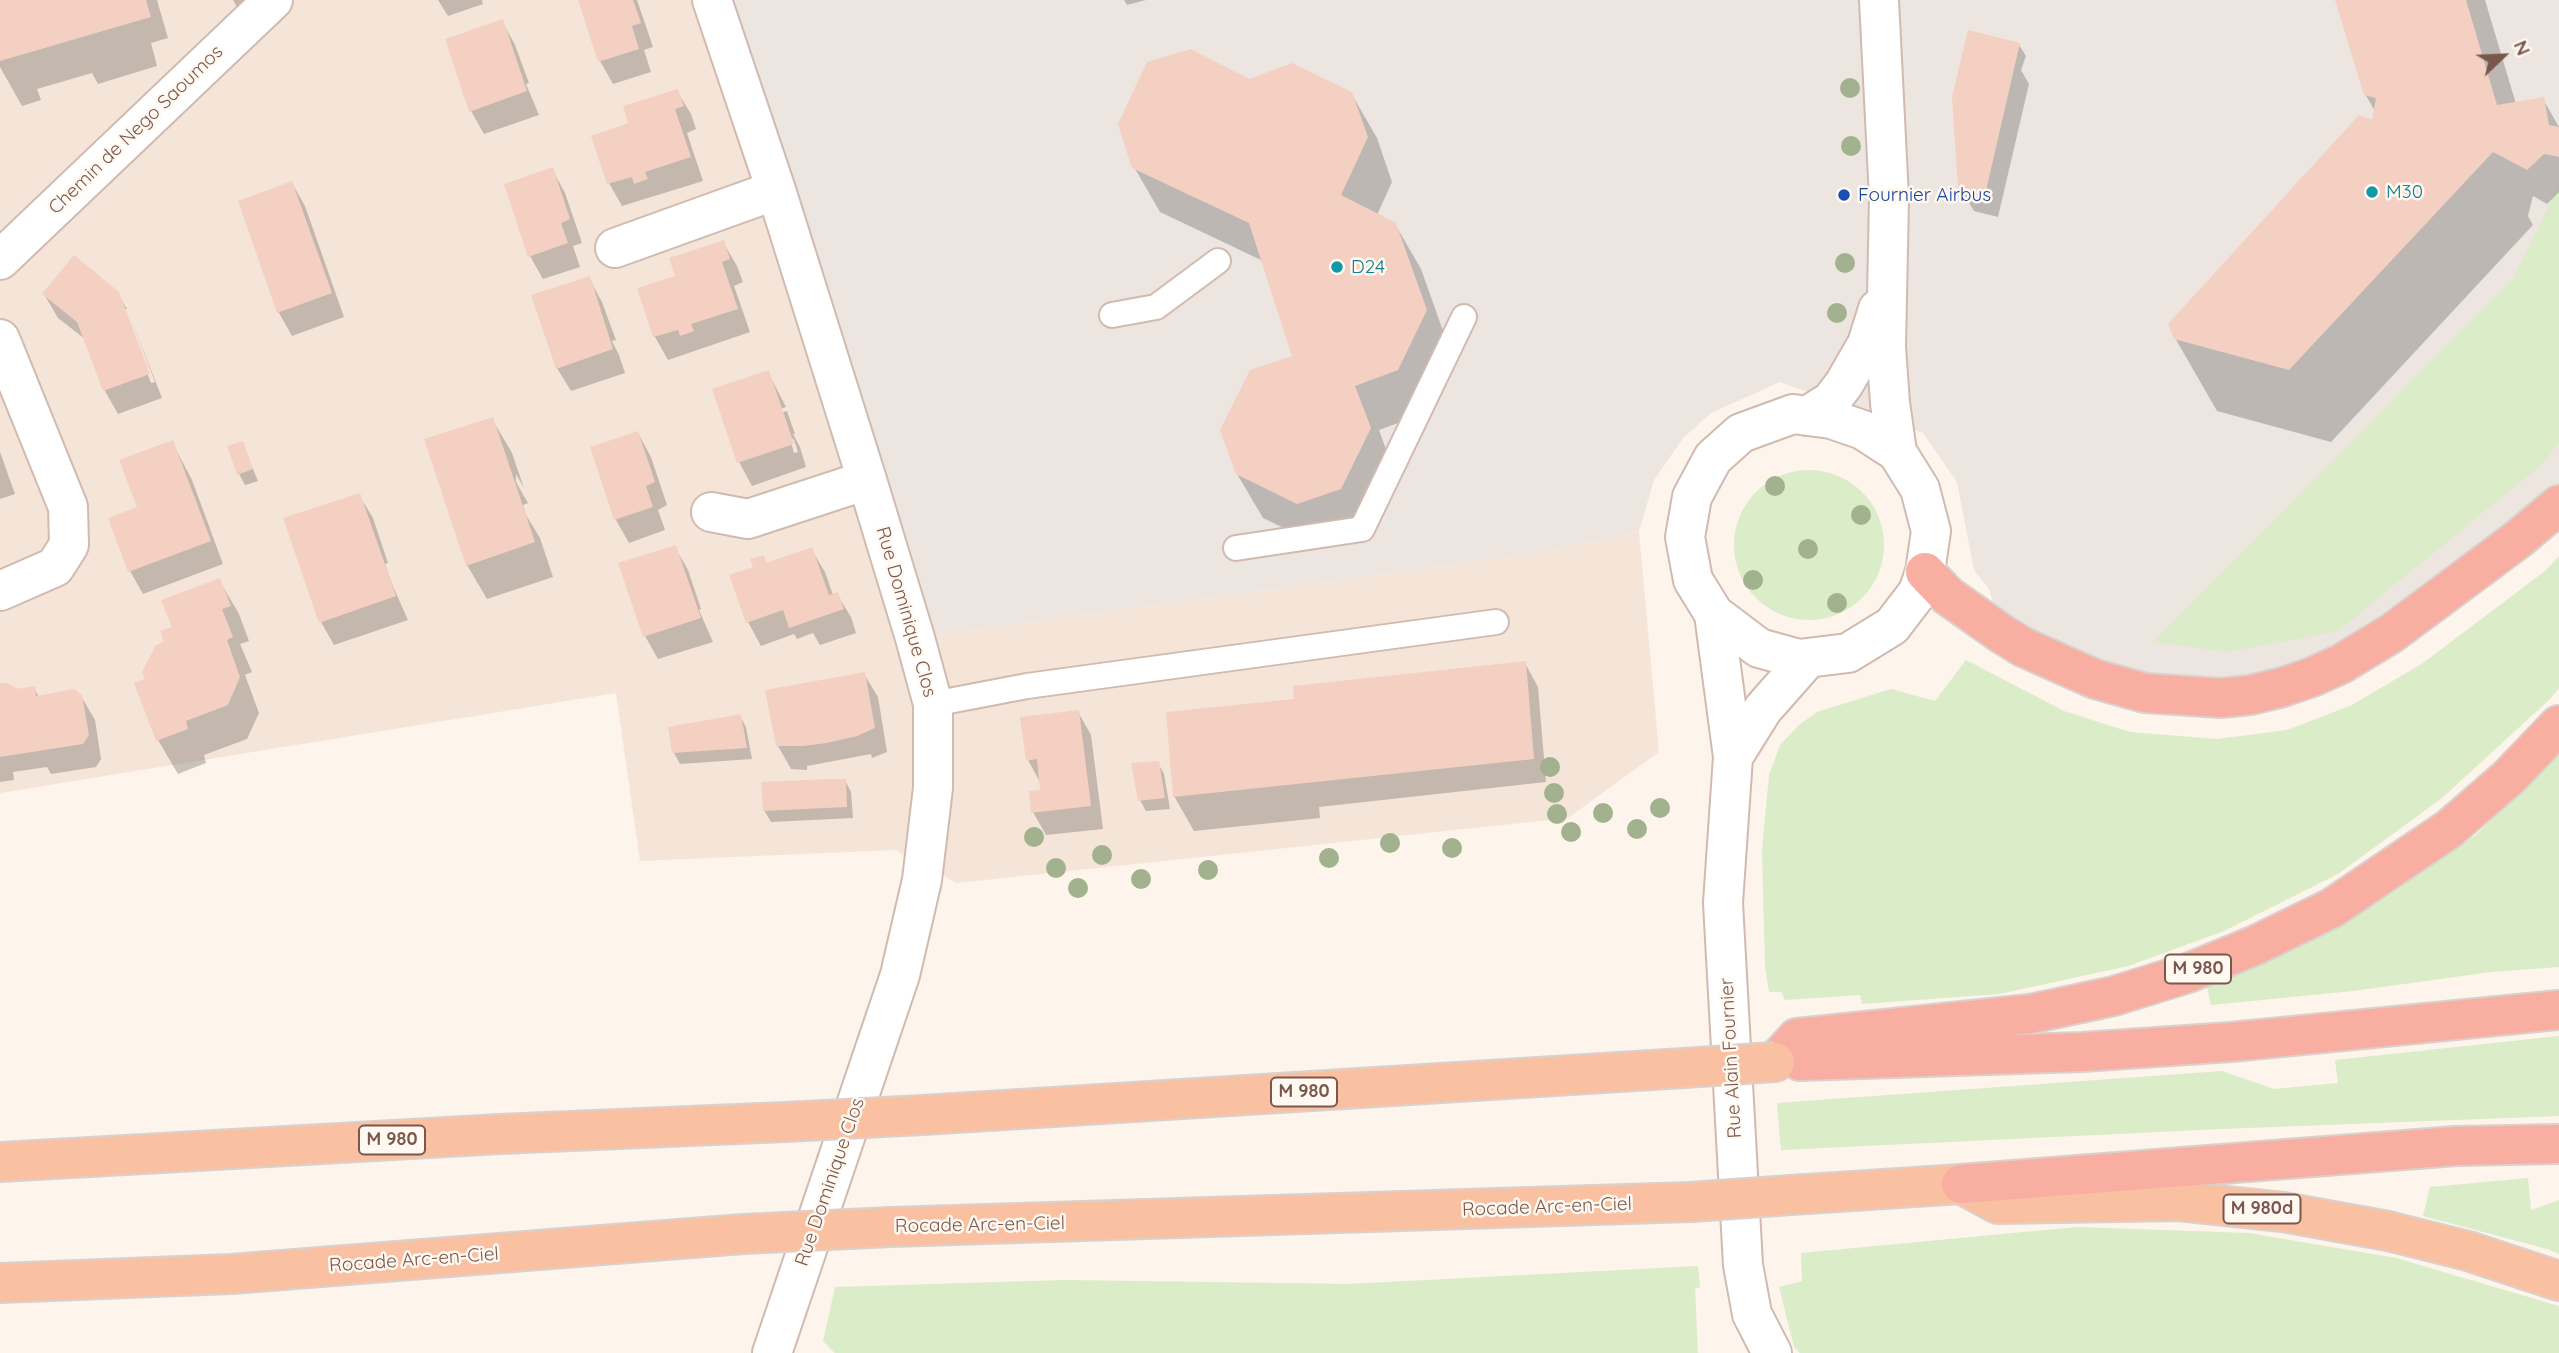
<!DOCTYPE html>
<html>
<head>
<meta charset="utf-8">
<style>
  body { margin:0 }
  #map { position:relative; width:2559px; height:1353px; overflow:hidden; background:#fdf4eb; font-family:Quicksand,sans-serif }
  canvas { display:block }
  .north { position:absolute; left:2468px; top:21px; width:70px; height:70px; -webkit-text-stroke:5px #fff9f2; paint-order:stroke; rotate:67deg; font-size:19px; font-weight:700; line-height:28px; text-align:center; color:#7a574c }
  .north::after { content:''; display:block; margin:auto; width:24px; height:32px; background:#7a574c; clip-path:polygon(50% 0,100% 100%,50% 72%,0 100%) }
</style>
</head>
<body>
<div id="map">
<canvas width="2559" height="1353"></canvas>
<div class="north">N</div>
</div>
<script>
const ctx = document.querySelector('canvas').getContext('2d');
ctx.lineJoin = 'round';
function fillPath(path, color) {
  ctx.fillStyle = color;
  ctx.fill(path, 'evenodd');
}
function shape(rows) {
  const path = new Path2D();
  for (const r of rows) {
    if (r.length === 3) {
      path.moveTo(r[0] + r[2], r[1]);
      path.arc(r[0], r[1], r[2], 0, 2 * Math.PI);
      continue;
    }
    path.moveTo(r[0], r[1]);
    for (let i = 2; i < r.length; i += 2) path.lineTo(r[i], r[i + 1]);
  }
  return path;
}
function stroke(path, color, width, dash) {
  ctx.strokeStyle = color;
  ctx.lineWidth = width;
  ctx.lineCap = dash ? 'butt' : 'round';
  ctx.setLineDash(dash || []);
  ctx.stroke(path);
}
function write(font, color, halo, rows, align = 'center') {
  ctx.font = font + ' Quicksand,sans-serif';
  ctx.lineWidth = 5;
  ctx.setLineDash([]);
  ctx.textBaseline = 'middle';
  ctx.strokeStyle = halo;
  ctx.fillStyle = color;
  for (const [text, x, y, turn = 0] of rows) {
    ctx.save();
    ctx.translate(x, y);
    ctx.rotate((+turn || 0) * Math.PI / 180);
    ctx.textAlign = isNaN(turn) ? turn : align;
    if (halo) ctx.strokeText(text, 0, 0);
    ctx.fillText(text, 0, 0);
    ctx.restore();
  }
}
const residential = shape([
  [0,0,712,0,915,638,1541,553,1639,531,1659,752,1568,818,957,883,895,850,640,861,616,693,0,793]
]);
const industrial = shape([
  [712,0,2559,0,2559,505,2392,633,2221,698,2002,634,1989,589,1974,570,1957,482,1923,433,1780,382,1711,413,1683,438,1654,480,1639,531,1541,553,915,638]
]);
const green = shape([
  [2559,185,2559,442,2542,464,2338,631,2228,652,2153,642,2513,279],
  [1809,545,75],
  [2559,556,2559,688,2550,699,2442,798,2338,874,2224,931,2128,966,1999,994,1862,1004,1860,995,1785,1000,1781,992,1769,992,1765,967,1762,850,1769,775,1780,745,1799,725,1817,712,1891,689,1935,701,1966,660,2064,711,2130,732,2217,739,2287,730,2352,705,2423,663,2545,571],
  [2559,755,2559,967,2491,972,2353,991,2211,1005,2207,987,2291,951,2382,900,2476,835],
  [2559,1036,2559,1116,2221,1129,1781,1150,1777,1103,2222,1071,2274,1089,2338,1083,2335,1060],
  [2528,1178,2531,1210,2559,1200,2559,1254,2547,1249,2423,1216,2430,1187],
  [2077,1227,2249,1233,2396,1258,2559,1306,2559,1353,1800,1353,1794,1347,1779,1287,1802,1281,1801,1253],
  [1698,1266,1700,1288,1695,1288,1698,1353,835,1353,823,1341,835,1287,1066,1280,1349,1284]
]);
const shadow = shape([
  [0,0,157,0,168,38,151,43,157,66,98,84,92,73,37,89,41,100,22,106,0,67],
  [233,0,252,0,240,12],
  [438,0,482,0,483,4,448,16],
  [579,0,637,0,653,47,644,50,651,72,613,84,600,61],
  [1124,0,1146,0,1127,5],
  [2337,0,2485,0,2516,104,2543,99,2559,127,2559,192,2547,204,2533,196,2528,216,2533,225,2331,442,2217,411,2175,338,2373,122,2375,111,2365,94],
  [502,21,515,45,529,83,526,84,539,115,484,134,471,111],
  [2019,45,2026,56,2021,70,2029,84,1998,217,1974,211,1960,188],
  [1249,81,1351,93,1377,138,1392,182,1377,215,1395,224,1421,269,1452,356,1423,414,1379,430,1395,474,1366,532,1323,547,1263,518,1237,474,1294,357,1263,261,1160,212,1134,167],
  [677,91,691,114,696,129,687,133,703,181,622,206,609,183],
  [552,169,565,193,582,243,573,246,580,267,543,279,530,256],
  [292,183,305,206,344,317,292,336,279,313,240,202],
  [723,242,737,266,743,282,734,286,750,332,668,360,655,337,639,289,677,277],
  [589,278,602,302,616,340,612,341,619,355,625,373,571,391,557,368],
  [117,293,127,309,123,309,151,383,155,382,128,311,162,398,118,414,105,391,85,339,58,318,44,294],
  [768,372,786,407,769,413,770,416,787,411,795,434,793,434,800,447,806,467,752,486,739,462,714,390],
  [789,435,794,440,798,452,794,453],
  [492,419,512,453,524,488,516,474,516,482,528,503,523,505,526,515,540,538,553,577,487,599,467,565],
  [638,433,651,457,667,505,658,510,665,530,629,543,616,520,593,448],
  [172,442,192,480,223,564,143,594,130,571,139,508],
  [242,443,258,481,245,485,239,474],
  [0,452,15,494,0,499],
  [359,495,373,518,388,563,385,564,392,584,408,620,334,645,321,622],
  [675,547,688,570,701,609,699,610,713,642,658,659,645,636],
  [811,549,825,572,833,595,837,594,851,617,856,633,820,645,813,633,797,639,794,634,761,646,748,622,755,568,763,557,767,564],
  [219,580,239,614,249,641,240,644,252,672,245,675,259,713,247,739,204,755,206,763,178,774,158,740,147,680,163,644,174,628],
  [1525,663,1538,687,1546,782,1319,807,1320,818,1194,831,1174,796,1293,701],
  [864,674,878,697,887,752,872,758,871,754,807,766,807,770,791,769,778,746],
  [0,686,16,689,34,688,39,697,81,696,95,720,101,759,96,767,51,774,47,767,13,772,14,780,0,782],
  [1078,712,1091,735,1103,829,1046,835,1033,812,1041,791,1041,784,1028,760],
  [740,716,746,727,752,759,680,764,674,753],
  [1158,763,1164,774,1170,809,1146,811,1140,800],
  [845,780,851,792,853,818,771,822,764,810]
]);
const building = shape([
  [0,0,146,0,151,17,0,61],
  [578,0,633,0,641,23,632,26,639,49,598,62],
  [2335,0,2466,0,2497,105,2544,97,2549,125,2559,127,2559,157,2544,154,2527,170,2493,152,2289,370,2174,339,2168,324,2359,115,2372,120,2376,98,2364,95],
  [503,19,527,91,469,112,445,39],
  [1968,30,2020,43,1985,195,1958,188,1952,97],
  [1191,49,1249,79,1292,63,1352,92,1368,137,1341,195,1396,223,1427,310,1398,370,1355,386,1371,428,1341,489,1297,504,1236,474,1220,430,1250,370,1292,356,1249,223,1132,168,1118,124,1147,62],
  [678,89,684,106,675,109,691,157,645,172,648,179,634,184,632,177,607,184,591,136,628,123,623,106],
  [553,167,570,219,561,223,568,243,528,257,504,184],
  [292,181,332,293,277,313,238,201],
  [724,240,730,259,722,262,738,309,691,324,694,331,680,336,678,330,653,337,637,288,675,276,669,258],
  [74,255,119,292,150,374,103,391,77,322,42,294],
  [590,276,613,349,556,369,531,295],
  [769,370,794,444,737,463,712,389],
  [493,417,535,542,466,566,424,439],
  [638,431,655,482,646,486,653,507,614,520,590,447],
  [173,440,211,541,128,572,108,518,137,507,119,460],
  [243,441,253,469,237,475,227,446],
  [360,493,396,596,319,623,283,518],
  [676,545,701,618,643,637,618,563],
  [812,547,829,595,838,592,844,609,789,628,783,610,746,623,729,575,753,567,750,559,764,555,766,563],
  [220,578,231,606,222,609,233,637,227,640,240,677,228,705,186,721,188,729,156,741,134,683,145,679,142,672,156,645,164,642,160,631,172,627,161,600],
  [1526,661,1534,759,1173,797,1166,712,1294,699,1293,686],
  [865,672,875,728,857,736,827,743,803,746,776,746,765,690],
  [0,683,7,683,18,689,35,686,36,696,74,689,82,695,89,735,83,744,0,757],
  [1079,710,1091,806,1031,813,1029,791,1040,790,1037,759,1026,761,1020,717],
  [741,714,747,748,672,753,668,727],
  [1159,761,1165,798,1138,801,1131,763],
  [829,779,846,779,847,807,763,811,761,782]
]);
const service = shape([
  [1112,315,1156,307,1218,261],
  [1236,548,1362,529,1464,317],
  [933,704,1027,686,1496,622]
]);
const minor = shape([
  [712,0,776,190,867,480,915,638,933,704,933,788,922,880,900,975,772,1353],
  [1879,0,1889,198,1886,347,1890,403,1897,452,1920,489,1931,531,1925,572,1918,592,1892,626,1848,653,1799,659,1759,648,1714,614,1693,580,1685,537,1692,497,1713,458,1741,433,1793,414,1831,419,1863,430,1897,452],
  [615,248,776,190],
  [0,260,273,0],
  [0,339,68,507,69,545,55,567,0,591],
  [1807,416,1831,401,1844,384,1867,344,1878,309],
  [711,512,748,519,867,480],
  [1714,614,1733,757,1723,903,1743,1265,1752,1314,1772,1353],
  [1733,757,1763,709,1808,658]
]);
const trunk = shape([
  [923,1115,1684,1068],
  [0,1162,500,1134,785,1122],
  [1791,1195,1961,1184,1998,1204,2178,1201,2283,1212,2388,1231,2468,1251,2559,1281],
  [891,1227,1690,1202],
  [0,1283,231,1274,743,1234]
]);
const motorway = shape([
  [1925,572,1948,596,2002,634,2023,647,2095,679,2145,693,2221,698,2250,695,2283,687,2312,677,2341,664,2392,633,2517,540,2559,505],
  [1800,1061,2082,1052,2231,1042,2559,1010],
  [1775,1062,1797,1038,2030,1014,2114,996,2188,973,2256,945,2332,908,2449,829,2509,777,2559,725],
  [1961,1184,2456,1146,2559,1144]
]);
const trunkBridge = shape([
  [1684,1068,1775,1062],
  [785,1122,923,1115],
  [1690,1202,1791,1195],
  [743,1234,891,1227]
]);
const trees = [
  [1850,88],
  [1851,146],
  [1845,263],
  [1837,313],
  [1775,486],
  [1861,515],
  [1808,549],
  [1753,580],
  [1837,603],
  [1550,767],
  [1554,793],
  [1660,808],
  [1603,813],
  [1557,814],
  [1637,829],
  [1571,832],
  [1034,837],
  [1390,843],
  [1452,848],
  [1102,855],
  [1329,858],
  [1056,868],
  [1208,870],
  [1141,879],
  [1078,888]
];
const markers = [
  [2372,192,7,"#0f9aa8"],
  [1844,195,7,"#1a4fb4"],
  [1337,267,7,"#0f9aa8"]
];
const shields = [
  [2198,969,66],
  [1304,1092,66],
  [392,1140,66],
  [2262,1209,77]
];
const shieldNames = [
  ["M 980",2198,969],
  ["M 980",1304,1092],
  ["M 980",392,1140],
  ["M 980d",2262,1209]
];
const streetNames = [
  ["Chemin de Nego Saoumos",136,130,-44],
  ["Rue Dominique Clos",906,612,74],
  ["Rue Alain Fournier",1731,1058,-93],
  ["Rue Dominique Clos",830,1182,-71],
  ["Rocade Arc-en-Ciel",1547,1207,-2],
  ["Rocade Arc-en-Ciel",980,1225,-1],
  ["Rocade Arc-en-Ciel",414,1260,-4]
];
const cultureNames = [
  ["M30",2386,192],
  ["D24",1351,267]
];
const transitNames = [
  ["Fournier Airbus",1858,195]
];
fillPath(residential, '#f5e5d9');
fillPath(industrial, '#ede5e0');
fillPath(green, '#dbecc8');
fillPath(shadow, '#0003');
fillPath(building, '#f4d0c2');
stroke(service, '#d1baaf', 28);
stroke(minor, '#d1baaf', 42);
stroke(trunk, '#dad0cd', 42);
stroke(motorway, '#dad0cd', 42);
stroke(service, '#fff', 24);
stroke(minor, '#fff', 38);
stroke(trunk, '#fac0a2', 38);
stroke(motorway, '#f8aea1', 38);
stroke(trunkBridge, '#dad0cd', 42, []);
stroke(trunkBridge, '#fac0a2', 38);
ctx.fillStyle = '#a2b18e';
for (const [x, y] of trees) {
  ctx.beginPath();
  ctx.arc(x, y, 10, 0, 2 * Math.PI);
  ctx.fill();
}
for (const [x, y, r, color] of markers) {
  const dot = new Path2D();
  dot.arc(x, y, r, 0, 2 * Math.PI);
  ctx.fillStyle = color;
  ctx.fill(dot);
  stroke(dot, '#fff9f2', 2.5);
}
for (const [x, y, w] of shields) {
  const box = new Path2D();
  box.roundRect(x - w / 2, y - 14.5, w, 29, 5);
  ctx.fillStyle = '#fff9f2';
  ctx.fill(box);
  stroke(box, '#7a574c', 2);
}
write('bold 18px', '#7a574c', null, shieldNames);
write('19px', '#7a574c', '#fff9f2', streetNames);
write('19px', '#0d838f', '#fff9f2', cultureNames, 'left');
write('19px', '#164399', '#fff9f2', transitNames, 'left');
</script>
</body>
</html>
